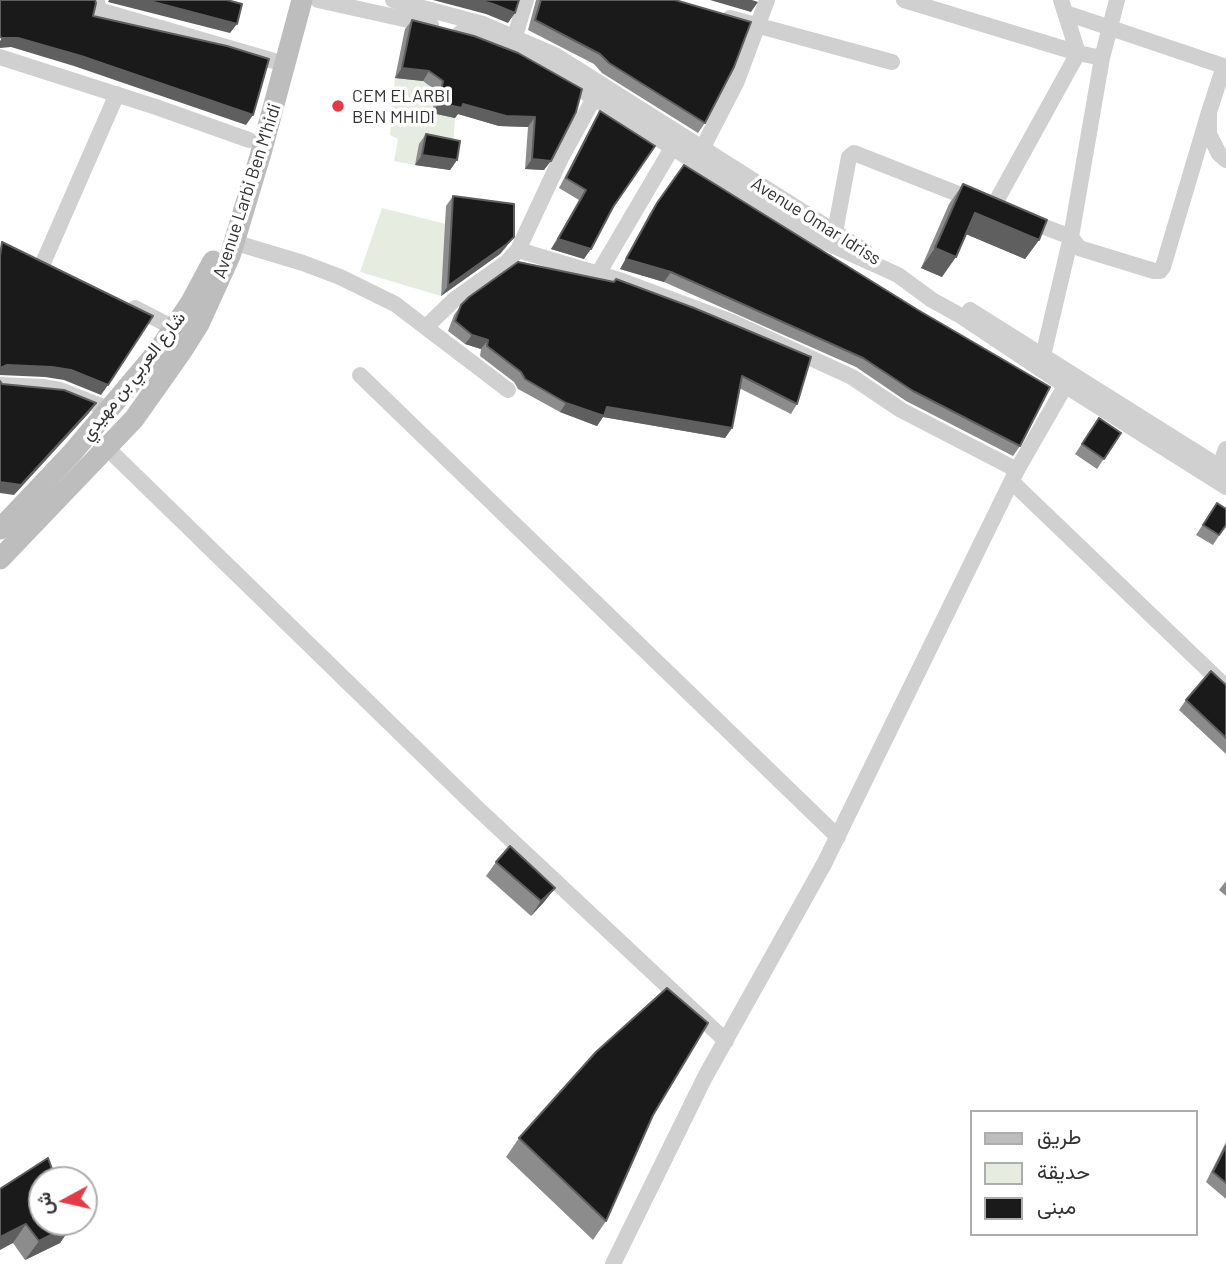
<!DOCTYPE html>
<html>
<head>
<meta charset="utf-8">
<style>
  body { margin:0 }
  #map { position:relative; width:1226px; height:1264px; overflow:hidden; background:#fff; font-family:Barlow,Vazirmatn,sans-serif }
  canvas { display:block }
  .legend { position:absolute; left:970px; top:1110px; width:228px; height:126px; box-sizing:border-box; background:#fff; border:2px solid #adadad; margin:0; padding:9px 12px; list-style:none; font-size:21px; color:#333 }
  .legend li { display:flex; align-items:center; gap:14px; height:35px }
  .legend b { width:35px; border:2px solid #adadad }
  .north { position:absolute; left:28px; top:1166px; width:70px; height:70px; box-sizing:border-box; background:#fff; border:2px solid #adadad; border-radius:50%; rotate:262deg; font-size:19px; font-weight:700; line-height:28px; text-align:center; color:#333 }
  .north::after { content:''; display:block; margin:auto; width:24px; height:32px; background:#e63946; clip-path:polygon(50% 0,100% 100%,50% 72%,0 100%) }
</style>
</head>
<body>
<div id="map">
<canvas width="1226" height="1264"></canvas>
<ul class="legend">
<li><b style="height:9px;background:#bdbdbd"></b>طريق</li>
<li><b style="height:19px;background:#e6ecdf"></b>حديقة</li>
<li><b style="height:19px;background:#1a1a1a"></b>مبنى</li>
</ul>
<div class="north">ش</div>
</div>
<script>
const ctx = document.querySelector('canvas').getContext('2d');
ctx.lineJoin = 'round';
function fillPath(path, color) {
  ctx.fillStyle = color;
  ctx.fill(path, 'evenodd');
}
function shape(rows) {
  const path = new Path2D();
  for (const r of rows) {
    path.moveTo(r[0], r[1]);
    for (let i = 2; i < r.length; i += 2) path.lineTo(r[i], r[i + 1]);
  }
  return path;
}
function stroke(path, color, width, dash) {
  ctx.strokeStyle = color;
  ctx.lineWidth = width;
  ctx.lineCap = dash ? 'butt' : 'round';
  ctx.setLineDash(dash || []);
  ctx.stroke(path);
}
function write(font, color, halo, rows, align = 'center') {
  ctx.font = font + ' Barlow,Vazirmatn,sans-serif';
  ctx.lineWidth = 7;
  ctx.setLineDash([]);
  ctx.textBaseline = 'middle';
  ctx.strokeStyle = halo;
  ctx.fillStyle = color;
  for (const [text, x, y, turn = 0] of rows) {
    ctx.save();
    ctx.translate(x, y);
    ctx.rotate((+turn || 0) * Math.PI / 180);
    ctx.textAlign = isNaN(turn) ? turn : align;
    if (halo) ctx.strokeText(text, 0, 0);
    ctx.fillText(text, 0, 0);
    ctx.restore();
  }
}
const green = shape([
  [395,78,423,81,436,91,455,118,453,150,415,165,394,161,398,139,390,135],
  [382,208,446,224,441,296,360,272]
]);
const street = shape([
  [97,0,97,6,102,11,274,61],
  [318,0,431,25],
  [393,0,483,24,555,55,865,251],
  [904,0,1078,53,1102,58],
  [1066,13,1226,67],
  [730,18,892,62],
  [460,33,496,45,537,62,812,236,898,275,932,300,961,316,1066,386,1226,487],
  [515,36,526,0],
  [0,57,156,107,249,140],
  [1224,66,1209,112,1209,134,1219,154,1226,160],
  [702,149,737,81,767,0],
  [993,207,1078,53,1061,0],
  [1026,220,1071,237,1079,248,1154,271,1160,271,1163,267,1209,112],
  [835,232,849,157,854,153,976,201],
  [233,242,303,263,340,277,395,304,508,390],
  [518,250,622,281,732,322,852,377,901,410,1017,470],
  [43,263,117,94],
  [598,274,672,148],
  [135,308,174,328],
  [970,310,1226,471],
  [426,327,455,299,507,262,518,250,561,158,598,91],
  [1043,356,1071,237,1102,58,1117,0],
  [360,375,838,837],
  [0,385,43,387,60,390,108,409],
  [107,448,475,806,726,1041],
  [1220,466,1226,449],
  [1012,482,1226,687],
  [613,1264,705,1077,824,864,1017,470,1072,374]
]);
const secondary = shape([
  [0,529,72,453,158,351,191,302,213,261],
  [0,559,134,419,182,351,199,324,230,256,261,153,302,0]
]);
const wall = shape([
  [536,0,675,0,705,123,698,133,602,73,594,64,528,30],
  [412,20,582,89,544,170,525,169,528,127,499,126,458,114,455,118,432,113,436,91,423,81,395,78,405,29],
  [600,111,584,259,551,249,579,200,559,188,594,121],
  [426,134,457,160,450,170,415,165,419,144],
  [684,165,1020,446,1013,456,906,401,856,367,664,282,620,269,650,213],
  [963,184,1039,240,1025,259,966,234,942,277,921,268,949,204],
  [453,196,507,246,500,254,441,296,446,206],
  [518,262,797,404,791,414,739,388,732,428,725,438,603,417,597,426,560,412,518,389,514,382,480,356,481,349,465,344,448,331,454,315,461,305],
  [1099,418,1121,433,1097,469,1075,454],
  [1217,503,1226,525,1213,545,1196,535],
  [1226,685,1226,754,1179,710,1186,700],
  [496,862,555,888,544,902,531,916,486,876],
  [1226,881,1226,896,1219,890],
  [653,1115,606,1221,593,1240,506,1157,519,1138],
  [1226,1142,1226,1199,1206,1182],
  [0,1189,73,1224,60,1243,25,1260,13,1243]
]);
const shadedWall = shape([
  [109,0,146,0,237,24,230,33,108,2],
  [433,0,478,0,493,4,515,13,508,23,486,14],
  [710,0,752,0,758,2,751,12],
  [2,38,18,38,81,56,253,115,246,125,74,66,11,47,0,48,0,41],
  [402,68,429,71,423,81,395,78],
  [439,103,463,104,535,117,528,127,499,126,458,114,455,118,432,113],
  [422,155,457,160,450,170,415,165],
  [532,159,551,161,544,170,525,169],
  [975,213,1039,240,1025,259,961,232],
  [514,237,500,254,441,296,448,286],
  [558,239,591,249,584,259,551,249],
  [935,248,956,257,942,277,921,268],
  [626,259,671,272,664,282,620,269],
  [472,335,488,340,481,349,465,344],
  [7,365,52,367,71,370,108,385,101,395,64,380,45,377,0,375,0,368],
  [96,403,89,413,14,495,0,493,0,482],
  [566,403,607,407,732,428,725,438,603,417,597,426,560,412],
  [555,888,544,902,531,916,541,901],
  [26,1224,13,1243,0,1250,0,1237],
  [73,1224,60,1243,25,1260,39,1241]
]);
const building = shape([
  [0,0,95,0,96,3,93,16,227,46,269,59,253,115,81,56,18,38,2,38,0,37,0,0],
  [146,0,227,0,242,4,237,24,146,0],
  [478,0,519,0,515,13,493,4,478,0],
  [541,0,675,0,751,22,734,67,705,123,609,63,600,54,535,20,541,0],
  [412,20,474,36,518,53,582,89,576,112,551,161,532,159,535,117,506,116,463,104,462,108,439,103,443,81,429,71,402,68,412,20],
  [600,111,655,146,613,207,591,249,558,239,586,190,566,178,600,111],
  [426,134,460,141,457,160,422,155,426,134],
  [684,165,918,310,1050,387,1020,446,913,391,863,358,671,272,626,259,657,203,684,165],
  [963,184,1047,220,1039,240,975,213,956,257,935,248,963,184],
  [453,196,514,204,514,237,507,244,448,286,453,196],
  [2,242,153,316,108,385,71,370,52,367,7,365,0,368,0,256,2,242],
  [518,262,614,282,616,279,694,308,811,357,797,404,742,376,732,428,607,407,604,416,566,403,525,379,521,372,487,346,488,340,472,335,455,321,461,305,469,297,518,262],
  [0,381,2,384,64,390,96,403,21,485,0,482,0,381],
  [1099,418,1121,433,1104,459,1082,444,1099,418],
  [1217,503,1226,509,1226,525,1219,535,1203,525,1217,503],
  [1211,671,1226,685,1226,738,1186,700,1211,671],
  [510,846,555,888,541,901,496,862,510,846],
  [667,988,708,1023,653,1115,606,1221,519,1138,596,1052,667,988],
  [1226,1146,1226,1183,1213,1172,1226,1146],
  [48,1158,56,1180,42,1180,42,1222,72,1222,73,1224,39,1241,26,1224,0,1237,0,1189,48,1158]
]);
const markers = [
  [338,106,7,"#e63946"]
];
const poiNames = [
  ["CEM ELARBI",352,96],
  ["BEN MHIDI",352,117]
];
const streetNames = [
  ["Avenue Larbi Ben M'hidi",247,191,-72],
  ["Avenue Omar Idriss",816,221,32],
  ["شارع العربي بن مهيدي",133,376,-52]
];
fillPath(green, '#e6ecdf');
stroke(street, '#d0d0d0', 16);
stroke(secondary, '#bdbdbd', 21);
fillPath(wall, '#8c8c8c');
fillPath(shadedWall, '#5f5f5f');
fillPath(building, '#1a1a1a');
stroke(building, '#5f5f5f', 2);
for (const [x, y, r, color] of markers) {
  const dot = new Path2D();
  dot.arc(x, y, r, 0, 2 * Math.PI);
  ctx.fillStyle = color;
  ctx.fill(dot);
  stroke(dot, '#fff', 2.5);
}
write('18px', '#333', '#fff', poiNames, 'left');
write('18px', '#333', '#fff', streetNames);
</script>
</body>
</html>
